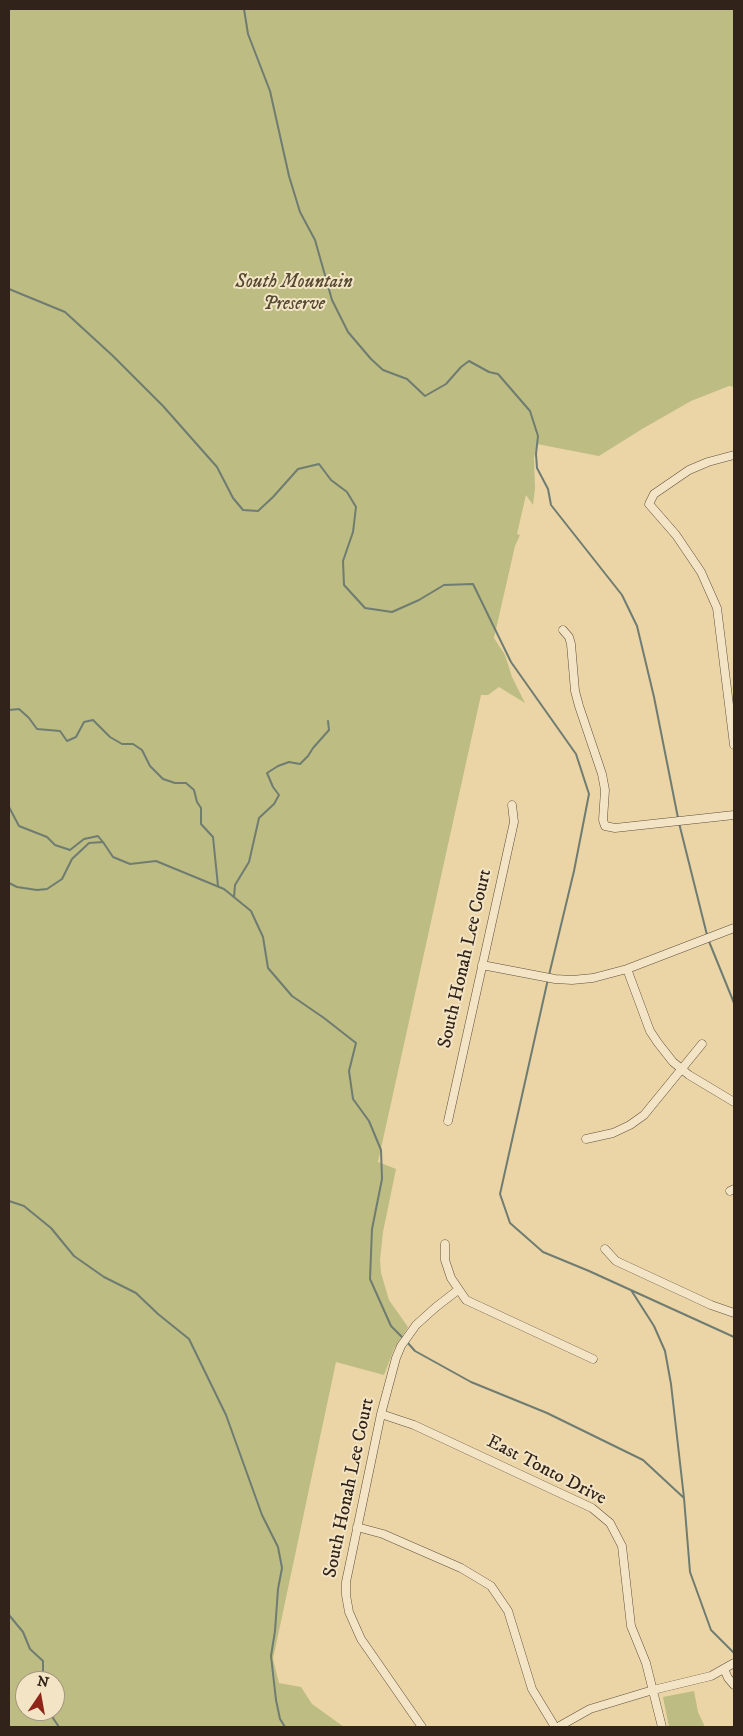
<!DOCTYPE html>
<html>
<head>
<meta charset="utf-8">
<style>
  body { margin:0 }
  #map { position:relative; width:743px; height:1736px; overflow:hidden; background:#ebd5a6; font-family:"IM FELL DW Pica",serif }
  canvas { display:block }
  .frame { position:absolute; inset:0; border:10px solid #312319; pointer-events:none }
  .north { position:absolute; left:15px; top:1671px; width:50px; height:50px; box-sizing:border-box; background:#f2e4c5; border:1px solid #a59780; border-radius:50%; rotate:12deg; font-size:14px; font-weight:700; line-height:20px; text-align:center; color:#312319 }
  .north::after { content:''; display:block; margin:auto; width:18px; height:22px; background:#8f2418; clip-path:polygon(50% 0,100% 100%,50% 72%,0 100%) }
</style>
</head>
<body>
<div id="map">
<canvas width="743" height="1736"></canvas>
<div class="frame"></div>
<div class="north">N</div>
</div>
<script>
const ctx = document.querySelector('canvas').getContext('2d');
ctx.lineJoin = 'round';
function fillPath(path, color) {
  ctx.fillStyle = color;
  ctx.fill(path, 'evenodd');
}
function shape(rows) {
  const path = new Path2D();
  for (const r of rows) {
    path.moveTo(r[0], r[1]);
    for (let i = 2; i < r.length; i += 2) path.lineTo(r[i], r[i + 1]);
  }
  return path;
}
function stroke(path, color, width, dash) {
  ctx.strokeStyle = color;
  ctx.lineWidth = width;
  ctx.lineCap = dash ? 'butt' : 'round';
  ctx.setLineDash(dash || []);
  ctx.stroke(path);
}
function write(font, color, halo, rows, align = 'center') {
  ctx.font = font + ' "IM FELL DW Pica",serif';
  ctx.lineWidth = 4;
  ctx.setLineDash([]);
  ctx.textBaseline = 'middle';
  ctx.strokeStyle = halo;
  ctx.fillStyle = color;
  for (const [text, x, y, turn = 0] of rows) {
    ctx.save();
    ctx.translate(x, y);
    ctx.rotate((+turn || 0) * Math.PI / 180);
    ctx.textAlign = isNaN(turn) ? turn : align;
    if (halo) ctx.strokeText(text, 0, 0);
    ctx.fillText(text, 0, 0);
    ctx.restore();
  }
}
const green = shape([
  [9,9,734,9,734,387,729,386,691,401,642,429,599,456,537,444,534,458,535,488,533,505,526,495,517,534,520,535,515,546,494,638,505,655,512,677,525,703,499,687,488,695,481,695,378,1162,396,1169,383,1232,380,1260,381,1273,389,1300,408,1327,394,1349,384,1375,336,1362,273,1659,279,1683,301,1687,312,1704,344,1727,9,1727],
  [25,1681,55,1681,55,1711,25,1711],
  [694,1691,698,1712,705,1727,669,1727,663,1697]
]);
const stream = shape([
  [244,9,248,34,270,91,289,176,300,212,315,240,332,300,348,332,371,359,383,370,407,379,425,396,446,384,461,367,469,361,489,372,498,374,530,411,538,436,536,454,537,468,548,489,551,505,622,595,637,626,654,697,678,818],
  [9,289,65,312,113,356,163,406,217,467,233,498,243,510,258,511,273,497,298,469,319,464,331,480,347,492,356,507,353,532,343,561,344,585,365,608,392,612,419,600,444,585,473,584,511,662,576,754,589,794,574,871,549,975],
  [9,710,19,709,29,718,37,729,60,731,67,741,76,737,84,722,93,720,110,737,122,744,133,744,142,750,150,766,163,779,175,783,186,783,194,790,197,802,201,808,201,824,213,837,218,886],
  [9,807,19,826,47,837,55,845,70,850,84,839,98,836,102,841],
  [679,823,707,935],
  [9,883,17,887,37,890,47,889,62,879,72,859,89,843,103,842,113,857,130,864,156,861,224,889,251,911,263,937,268,968,292,996,324,1018,356,1043,349,1071,353,1099,369,1121,381,1150,382,1179,372,1229,370,1279,391,1326,403,1338],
  [234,897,235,885,249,862,259,818,274,804,279,795,273,787,267,773,278,766,289,762,300,764,308,756,313,748,329,730,328,721],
  [708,939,734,1003],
  [548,979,500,1194,510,1223,543,1252,589,1271,734,1337],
  [9,1201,24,1206,51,1228,74,1256,104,1277,136,1293,158,1314,189,1339,226,1415,262,1515,278,1547,282,1568,278,1589,275,1631,271,1656,276,1700,280,1719,285,1727],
  [631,1290,654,1326,665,1351,671,1384,684,1498,690,1572,711,1630,734,1653],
  [407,1342,415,1351,471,1382,547,1413,643,1460,684,1498],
  [9,1615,23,1632,30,1649,43,1661,43,1674,45,1681],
  [52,1711,53,1718,59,1727]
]);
const street = shape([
  [734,455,708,462,689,470,654,494,649,504,676,535,701,572,717,608,734,745],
  [563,630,569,637,571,644,575,691,579,706,602,774,605,790,603,820,605,826,615,828,734,815],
  [482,965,555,979,572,980,593,978,627,969,734,928],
  [627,969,650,1031,658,1043,673,1062,689,1075,734,1102],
  [448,1121,514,822,512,805],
  [586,1139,613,1133,630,1125,644,1115,702,1044],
  [730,1191,734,1189],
  [445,1244,445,1260,451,1278,466,1300,593,1359],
  [605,1249,616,1261,711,1305,734,1313],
  [381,1414,414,1425,592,1508,610,1523,622,1546,631,1626,646,1663,662,1727],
  [357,1527,383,1534,461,1568,491,1586,508,1611,532,1689,555,1727],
  [724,1669,728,1678,734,1685],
  [422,1727,361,1639,349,1612,346,1595,346,1582,381,1414,396,1358,401,1346,416,1325,436,1307,458,1290],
  [558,1727,590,1709,653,1690,711,1676,734,1663]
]);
const parkNames = [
  ["South Mountain",294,283],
  ["Preserve",294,305]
];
const streetNames = [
  ["South Honah Lee Court",466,959,-77],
  ["East Tonto Drive",546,1471,27],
  ["South Honah Lee Court",350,1488,-78]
];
fillPath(green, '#bdbc82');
stroke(stream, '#6f7c71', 2);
stroke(street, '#60503c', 9);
stroke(street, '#f2e4c5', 8);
write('italic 19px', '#544933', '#f2e4c5', parkNames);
write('19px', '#312319', '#f2e4c5', streetNames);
</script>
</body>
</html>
